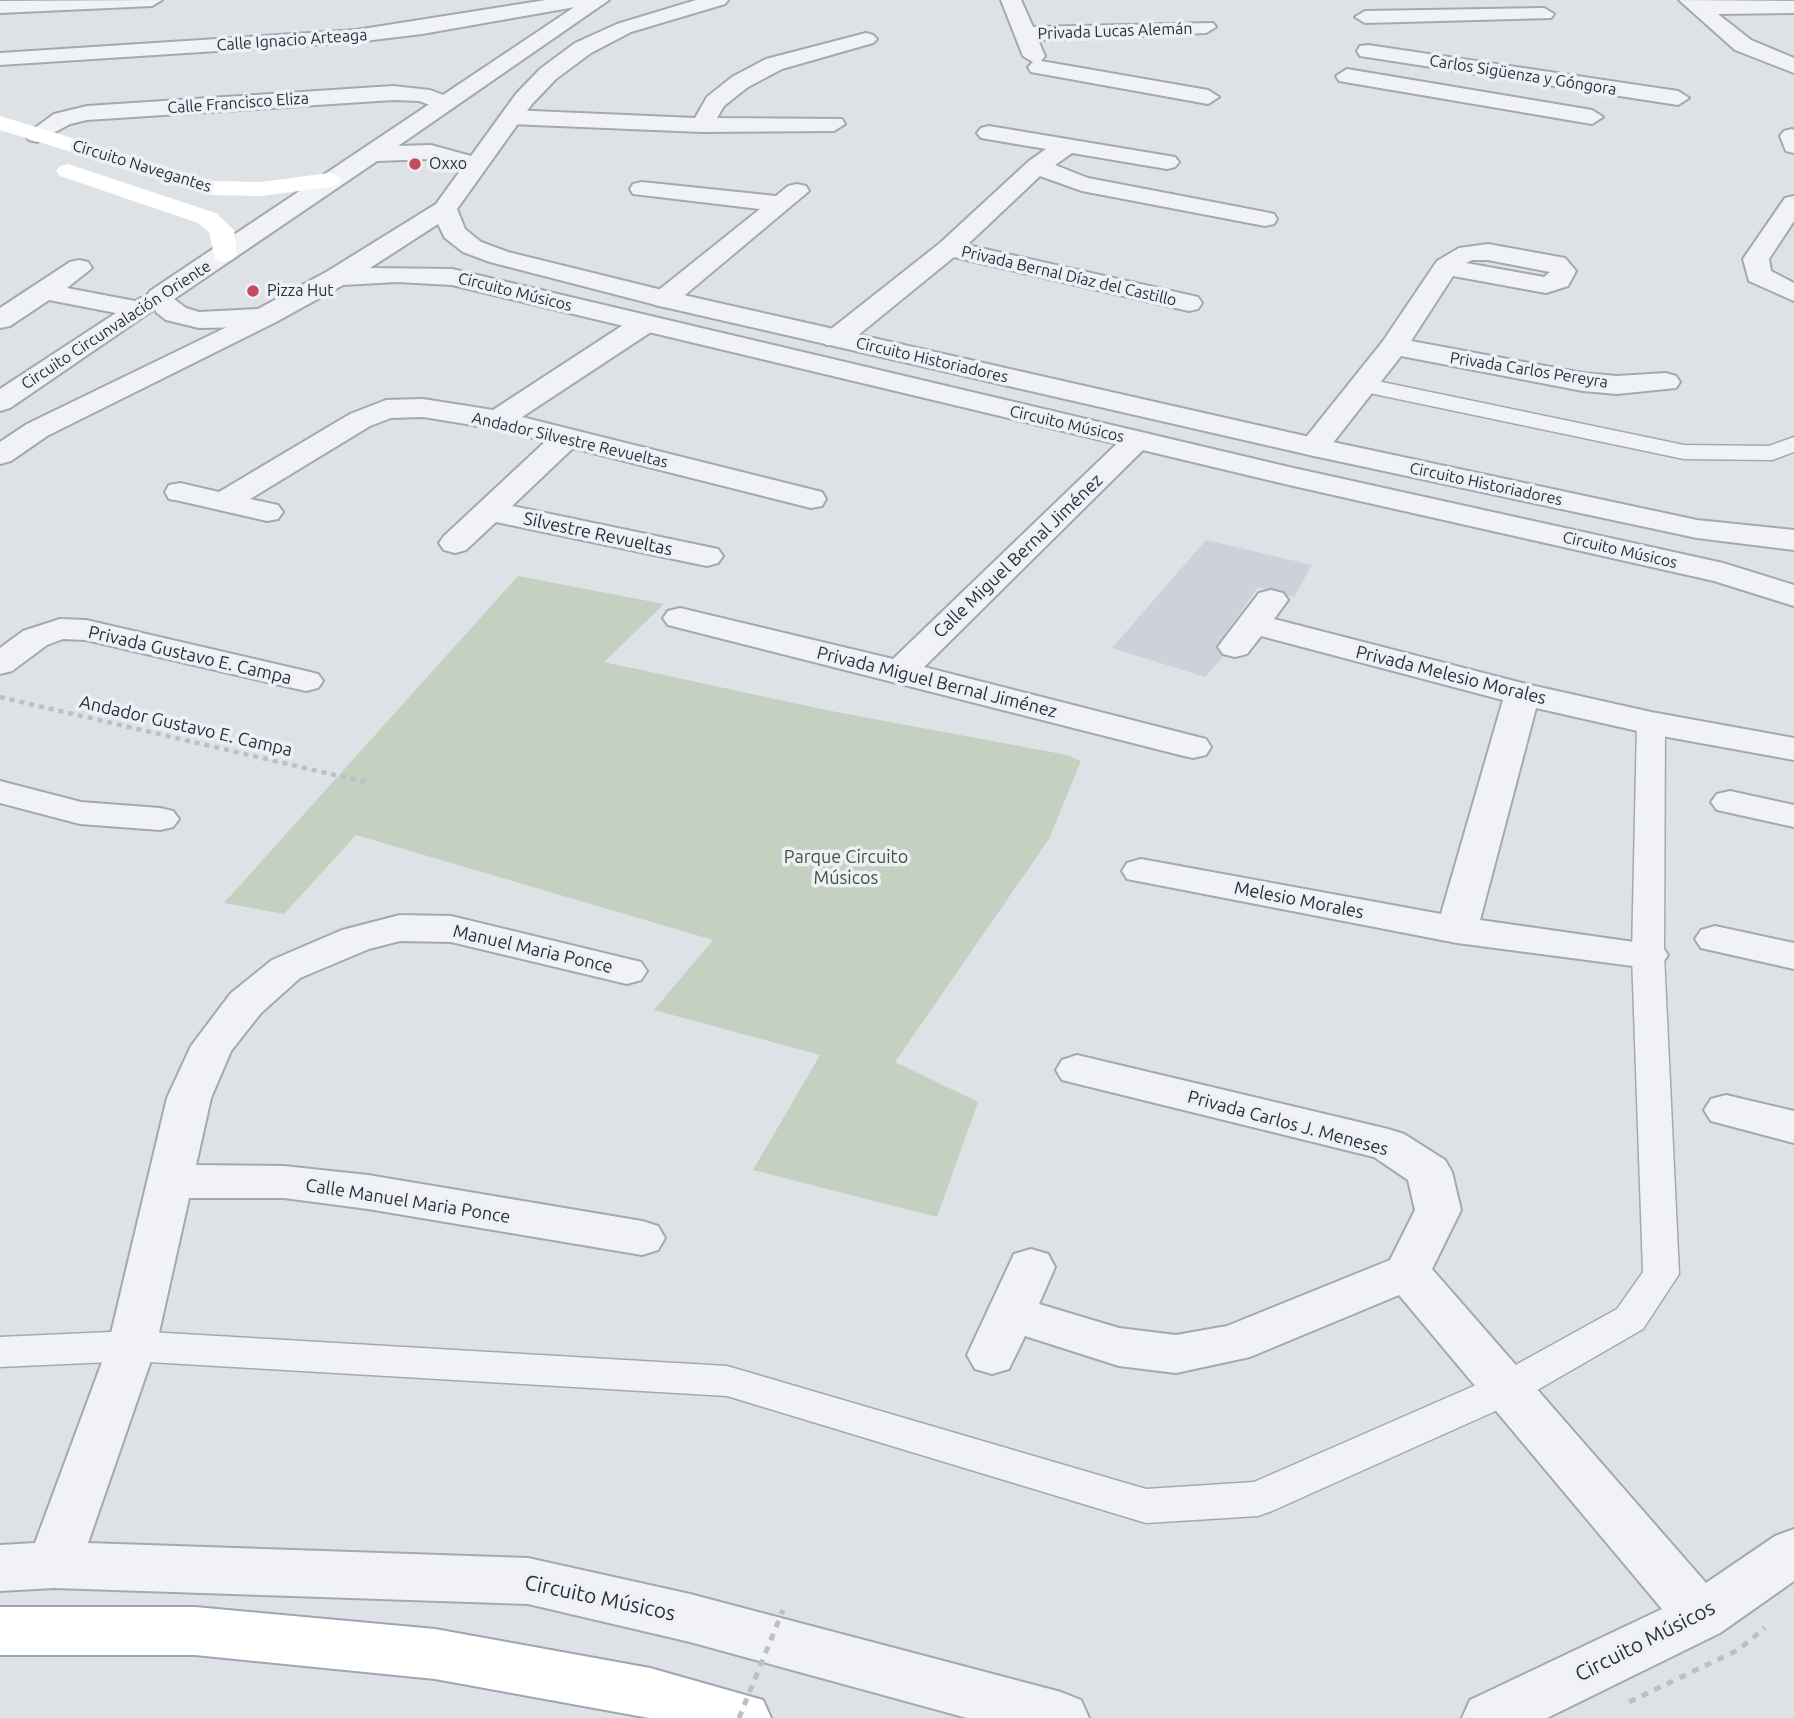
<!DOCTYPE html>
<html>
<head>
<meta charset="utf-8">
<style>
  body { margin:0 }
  canvas { display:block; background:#dee2e7 }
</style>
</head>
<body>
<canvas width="1794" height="1718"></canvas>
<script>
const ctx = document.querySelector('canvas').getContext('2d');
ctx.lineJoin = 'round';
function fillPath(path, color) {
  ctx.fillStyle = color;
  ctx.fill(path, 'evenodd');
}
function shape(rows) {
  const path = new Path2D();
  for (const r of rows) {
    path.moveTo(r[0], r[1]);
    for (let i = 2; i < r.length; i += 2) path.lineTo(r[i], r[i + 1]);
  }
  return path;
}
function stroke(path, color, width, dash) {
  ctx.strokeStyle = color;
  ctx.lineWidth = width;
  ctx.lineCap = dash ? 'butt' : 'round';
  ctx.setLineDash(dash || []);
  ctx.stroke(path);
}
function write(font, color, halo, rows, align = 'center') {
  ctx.font = font + ' Ubuntu,sans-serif';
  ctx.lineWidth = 7;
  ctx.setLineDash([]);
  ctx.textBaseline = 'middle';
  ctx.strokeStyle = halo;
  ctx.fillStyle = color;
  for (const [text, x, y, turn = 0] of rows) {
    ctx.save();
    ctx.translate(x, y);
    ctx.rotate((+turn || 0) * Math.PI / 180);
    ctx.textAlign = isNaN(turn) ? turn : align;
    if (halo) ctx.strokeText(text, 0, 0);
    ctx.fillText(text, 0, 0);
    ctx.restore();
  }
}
const built = shape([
  [1206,540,1312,565,1294,597,1258,587,1220,641,1232,647,1205,677,1112,648]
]);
const green = shape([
  [518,576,664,604,604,662,826,710,1067,755,1081,761,1049,839,895,1062,978,1102,937,1217,753,1170,820,1055,654,1010,713,940,356,835,284,914,224,903]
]);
const pathFar1 = shape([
  [0,697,365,782]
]);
const path = shape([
  [1629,1702,1738,1650,1765,1628]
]);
const pedestrian = shape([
  [1363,378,1684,445,1769,446,1794,437,1794,452,1772,460,1684,459,1355,390,1352,385,1363,378],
  [1651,715,1661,717,1665,723,1664,955,1679,1274,1643,1329,1520,1400,1272,1511,1258,1516,1146,1523,727,1396,132,1361,0,1367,0,1337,132,1331,727,1366,1146,1489,1254,1482,1492,1378,1617,1309,1643,1272,1632,955,1637,723,1641,717,1651,715]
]);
const minor = shape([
  [162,0,152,6,0,13,0,1,162,0],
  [546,0,591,0,581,6,422,34,356,42,0,65,0,53,356,30,546,0],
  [1001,0,1021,0,1033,27,1213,23,1216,27,1206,33,1038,40,1045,56,1041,61,1208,90,1219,97,1208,104,1031,72,1028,67,1033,62,1023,56,1001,0],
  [1679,0,1794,1,1794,13,1718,14,1751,40,1794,58,1794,73,1735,50,1679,0],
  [1544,8,1554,14,1551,18,1365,23,1355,17,1365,11,1544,8],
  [866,33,873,35,877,39,873,43,782,69,748,87,724,106,717,118,842,119,845,124,834,131,702,132,510,124,499,117,510,110,695,118,707,97,732,77,766,59,866,33],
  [1368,45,1678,91,1689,98,1678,105,1360,56,1357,51,1360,46,1368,45],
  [1347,69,1592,110,1603,117,1592,124,1339,81,1336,76,1347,69],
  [393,86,430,90,451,98,454,103,443,110,419,101,393,100,87,120,70,124,37,142,29,140,25,135,54,114,87,106,393,86],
  [989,126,1175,157,1179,162,1175,167,1167,169,1072,153,1055,165,1088,178,1265,212,1274,214,1277,219,1274,224,1265,226,1082,191,1040,176,967,245,1198,297,1202,303,1198,309,1189,311,954,257,846,345,826,345,822,339,826,333,940,243,1029,161,1046,149,981,138,977,133,981,128,989,126],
  [1792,129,1794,130,1794,153,1786,151,1780,136,1784,131,1792,129],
  [642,182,776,196,788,186,797,184,806,186,809,191,673,305,664,307,655,305,651,299,655,293,760,209,633,194,630,189,633,184,642,182],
  [1794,196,1794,221,1769,259,1771,271,1794,283,1794,301,1749,281,1743,259,1785,198,1794,196],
  [1488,244,1565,258,1576,271,1568,286,1546,293,1453,276,1411,341,1583,373,1617,376,1666,373,1676,376,1680,382,1676,388,1617,394,1583,391,1401,356,1325,453,1314,456,1303,453,1299,447,1303,441,1383,341,1437,261,1459,248,1488,244],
  [1472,260,1488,260,1550,272,1544,277,1466,263,1472,260],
  [79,260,88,262,92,268,67,288,135,301,159,289,168,291,172,297,10,408,0,411,0,389,116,313,49,300,10,326,0,328,0,308,70,262,79,260],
  [266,308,276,310,279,316,276,322,47,436,11,461,0,464,0,442,27,424,266,308],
  [644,316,654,318,658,324,654,330,522,417,822,492,826,499,822,506,811,508,573,448,512,506,718,549,723,556,718,563,707,566,496,522,466,550,455,553,444,550,439,543,444,536,546,441,497,429,423,417,391,418,370,426,250,499,278,505,283,512,278,519,267,521,180,501,169,499,165,492,169,485,180,483,219,492,350,414,386,400,423,399,493,410,634,318,644,316],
  [1137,431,1147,434,1152,440,1147,446,924,667,1206,739,1211,747,1206,755,1193,758,1180,755,668,625,663,618,668,611,680,608,893,659,1127,434,1137,431],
  [1271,590,1283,593,1288,600,1274,619,1526,684,1651,712,1794,738,1794,760,1651,734,1536,708,1480,920,1662,946,1668,955,1662,964,1648,968,1457,943,1127,879,1122,871,1127,863,1141,859,1441,914,1503,700,1261,636,1247,654,1235,657,1223,654,1218,647,1223,640,1259,593,1271,590],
  [60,619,86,620,306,671,318,674,323,681,318,688,306,691,86,640,63,639,47,645,12,671,0,674,0,648,23,631,60,619],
  [0,781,81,802,160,808,173,811,179,819,173,827,160,830,80,824,0,803,0,781],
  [1730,791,1794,805,1794,827,1717,810,1711,802,1717,794,1730,791],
  [400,915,451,916,641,962,647,971,641,980,627,984,451,942,400,941,369,949,300,978,261,1013,231,1051,211,1098,196,1165,284,1166,368,1175,642,1221,658,1226,665,1238,658,1250,642,1255,368,1209,284,1198,189,1198,156,1346,88,1543,528,1558,690,1594,1061,1692,1081,1700,1089,1718,967,1718,690,1642,528,1604,54,1588,0,1591,0,1545,35,1543,108,1346,167,1098,191,1046,231,993,272,960,342,930,400,915],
  [1715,926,1794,943,1794,969,1701,948,1695,939,1701,930,1715,926],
  [1077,1055,1388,1129,1404,1134,1445,1160,1452,1172,1461,1210,1432,1269,1706,1583,1775,1536,1794,1529,1794,1581,1720,1633,1547,1718,1462,1718,1470,1700,1662,1609,1399,1295,1250,1357,1176,1373,1119,1366,1025,1336,1009,1369,992,1374,975,1369,967,1355,1014,1254,1031,1249,1048,1254,1055,1267,1039,1304,1119,1328,1176,1335,1227,1326,1390,1260,1415,1210,1408,1180,1374,1157,1062,1080,1056,1070,1062,1060,1077,1055],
  [1726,1095,1794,1111,1794,1143,1711,1121,1704,1110,1711,1099,1726,1095]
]);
const tertiary = shape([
  [585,0,609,0,398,146,431,145,471,156,516,94,540,69,575,43,617,24,696,0,728,0,725,4,631,32,591,53,556,79,532,104,457,209,465,229,481,242,508,252,666,291,1314,438,1697,520,1794,530,1794,550,1697,538,1314,456,664,307,490,262,463,252,445,238,438,224,370,268,452,269,1289,467,1723,563,1794,585,1794,606,1714,581,1289,485,452,285,397,282,343,285,276,322,249,327,199,328,166,320,157,313,146,297,150,291,585,0],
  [431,159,447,162,460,171,436,204,328,271,258,309,199,312,186,308,174,299,377,161,431,159]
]);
const secondary = shape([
  [0,116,213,181,261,182,329,173,338,175,341,180,338,185,329,187,261,196,211,195,0,130,0,116],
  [68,164,216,213,234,230,237,254,233,259,224,262,215,259,209,232,198,223,60,176,56,171,60,166,68,164]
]);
const primary = shape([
  [0,1607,195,1607,435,1629,650,1668,763,1700,771,1718,649,1718,435,1679,195,1655,0,1655,0,1607]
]);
const pathBridge = shape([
  [739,1718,783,1610]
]);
const markers = [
  [415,164,7,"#c44b5a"],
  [253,291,7,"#c44b5a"]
];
const farStreetnames = [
  ["Privada Lucas Alemán",1115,31,-2],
  ["Calle Ignacio Arteaga",292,40,-4],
  ["Carlos Sigüenza y Góngora",1523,75,9],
  ["Calle Francisco Eliza",238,103,-4],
  ["Circuito Navegantes",142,166,17],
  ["Privada Bernal Díaz del Castillo",1069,276,13],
  ["Circuito Músicos",515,292,14],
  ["Circuito Circunvalación Oriente",116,325,-33],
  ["Circuito Historiadores",932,360,13],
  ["Privada Carlos Pereyra",1529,370,9],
  ["Circuito Músicos",1067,424,13],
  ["Andador Silvestre Revueltas",570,440,13],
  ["Circuito Historiadores",1486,484,12],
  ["Circuito Músicos",1620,550,13]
];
const farPoinames = [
  ["Oxxo",429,164],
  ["Pizza Hut",267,291]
];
const streetNames = [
  ["Silvestre Revueltas",598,534,12],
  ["Calle Miguel Bernal Jiménez",1018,556,-44],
  ["Privada Gustavo E. Campa",190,655,13],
  ["Privada Melesio Morales",1451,675,14],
  ["Privada Miguel Bernal Jiménez",937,682,14],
  ["Andador Gustavo E. Campa",186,726,13],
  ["Melesio Morales",1299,900,11],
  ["Manuel Maria Ponce",533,949,13],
  ["Privada Carlos J. Meneses",1288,1123,15],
  ["Calle Manuel Maria Ponce",408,1201,9]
];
const parkNames = [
  ["Parque Circuito",846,857],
  ["Músicos",846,878]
];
const nearStreetnames = [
  ["Circuito Músicos",600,1598,12],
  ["Circuito Músicos",1645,1641,-27]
];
fillPath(built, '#cdd1d9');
fillPath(green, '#c4d0c0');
stroke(pedestrian, '#a4a9b1', 3);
stroke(minor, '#a4a9b1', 4);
stroke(tertiary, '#a4a9b1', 4);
stroke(primary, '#9fa6b2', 4);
stroke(pathFar1, '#bdbfc6', 4.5, [5, 5]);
stroke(path, '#bdbfc6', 5, [7, 7]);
fillPath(pedestrian, '#f1f2f6');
fillPath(minor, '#f1f2f6');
fillPath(tertiary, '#f1f2f6');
fillPath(secondary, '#fff');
fillPath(primary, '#fff');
stroke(pathBridge, '#bdbfc6', 5, [7, 7]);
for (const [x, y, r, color] of markers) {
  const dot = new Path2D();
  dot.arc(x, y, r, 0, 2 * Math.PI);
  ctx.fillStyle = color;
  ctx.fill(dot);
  stroke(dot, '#eef0f5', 2.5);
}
write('16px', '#292f3d', '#eef0f5', farStreetnames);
write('16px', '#292f3d', '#eef0f5', farPoinames, 'left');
write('18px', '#292f3d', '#eef0f5', streetNames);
write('18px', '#3c5737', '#eef0f5', parkNames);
write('21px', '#292f3d', '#eef0f5', nearStreetnames);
</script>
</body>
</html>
